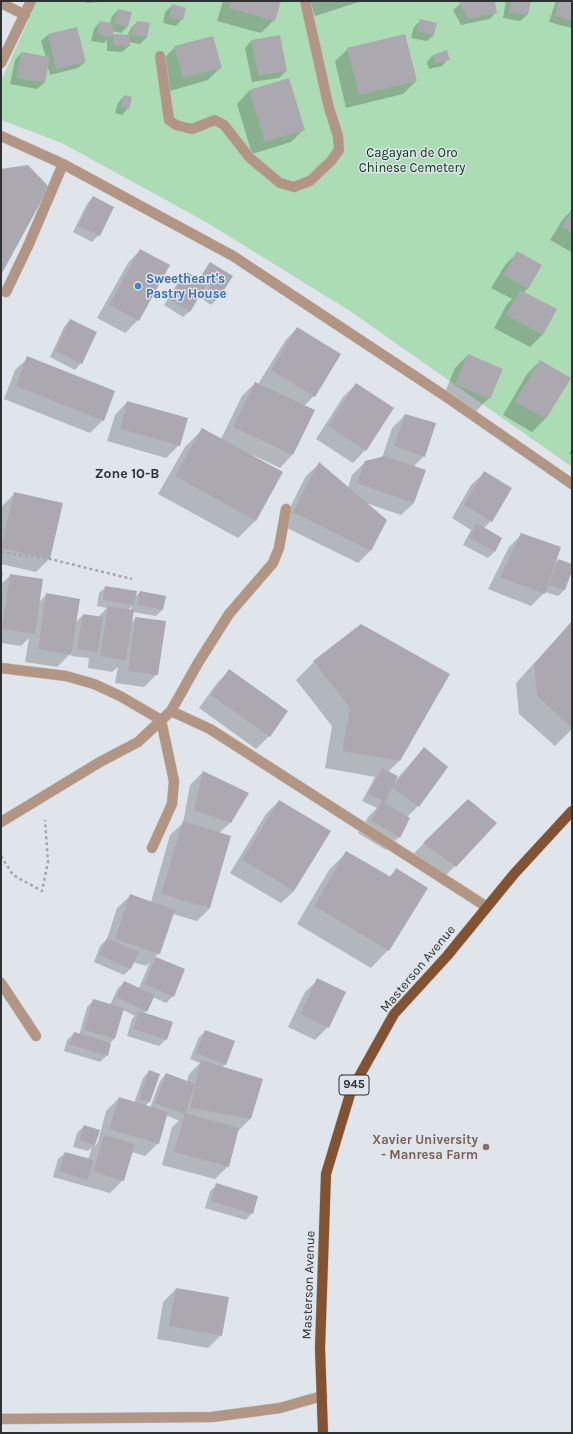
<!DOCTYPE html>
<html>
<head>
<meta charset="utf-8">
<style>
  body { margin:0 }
  #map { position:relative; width:573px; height:1434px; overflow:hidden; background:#dfe5ea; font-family:Karla,sans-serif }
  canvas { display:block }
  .frame { position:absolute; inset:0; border:2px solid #2e3132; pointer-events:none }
</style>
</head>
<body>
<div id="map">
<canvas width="573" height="1434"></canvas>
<div class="frame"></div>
</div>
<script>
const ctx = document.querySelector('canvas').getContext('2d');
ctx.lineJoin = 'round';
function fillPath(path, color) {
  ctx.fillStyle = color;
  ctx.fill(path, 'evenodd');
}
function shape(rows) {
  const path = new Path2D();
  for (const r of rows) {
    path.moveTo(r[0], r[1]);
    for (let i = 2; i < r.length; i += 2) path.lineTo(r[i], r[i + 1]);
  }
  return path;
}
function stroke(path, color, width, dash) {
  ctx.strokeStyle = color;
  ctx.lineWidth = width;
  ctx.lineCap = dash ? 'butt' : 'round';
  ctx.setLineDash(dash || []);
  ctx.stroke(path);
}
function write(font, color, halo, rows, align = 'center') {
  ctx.font = font + ' Karla,sans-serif';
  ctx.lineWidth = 3;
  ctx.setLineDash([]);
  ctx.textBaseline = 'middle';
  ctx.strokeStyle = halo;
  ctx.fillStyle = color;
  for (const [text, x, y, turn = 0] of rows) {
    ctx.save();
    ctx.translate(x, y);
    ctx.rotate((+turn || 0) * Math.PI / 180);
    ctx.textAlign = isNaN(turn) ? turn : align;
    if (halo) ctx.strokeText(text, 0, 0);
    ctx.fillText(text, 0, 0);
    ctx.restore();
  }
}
const green = shape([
  [37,1,572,1,572,467,350,311,206,222,62,143,1,120,1,81]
]);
const shadow = shape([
  [86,1,111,1,86,3],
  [223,1,280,1,274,20,261,33,217,21],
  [310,1,362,1,315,16],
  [451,1,494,1,496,12,490,19,461,25,453,10,464,1],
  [506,1,530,1,527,15,520,21,503,18],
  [556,1,572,1,571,28,549,22],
  [172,6,182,19,176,26,163,23,165,12],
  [118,10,127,27,121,33,113,31,112,35,127,36,131,28,137,22,149,23,147,37,140,44,129,42,129,46,122,52,107,51,107,40,104,43,91,41,94,29,100,22,110,24,112,16],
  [420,21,434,35,427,41,411,38,414,27],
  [76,28,85,62,78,68,50,75,47,64,44,83,37,89,10,84,15,60,21,53,46,58,41,41,48,35],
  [251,41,286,71,279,78,252,82,245,48],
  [175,47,220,68,208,80,170,91,162,60],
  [348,49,416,81,403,94,346,108,335,61],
  [433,55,448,59,442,66,429,69,427,62],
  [249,91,304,129,291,142,252,154,237,104],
  [124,96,128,108,122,115,115,113,118,103],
  [93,197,99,235,92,242,73,232,87,204],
  [572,210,572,251,571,252,550,240,563,219],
  [140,250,168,266,138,320,125,333,97,318,128,263],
  [518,252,528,288,523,293,543,334,530,347,494,328,507,304,512,299,491,288,505,265],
  [210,263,218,298,211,305,201,298,206,292,203,290,190,311,183,317,164,305,180,279,187,273,198,280],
  [70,320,81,363,75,370,50,357,64,327],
  [297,328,340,354,314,396,304,406,313,411,292,455,280,468,253,455,252,457,282,473,255,521,238,538,158,494,185,447,203,429,221,439,242,396,255,383,258,384,285,341],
  [468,355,489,398,476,411,443,397,455,368],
  [28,358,103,420,90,433,4,399,15,370],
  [540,361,569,378,545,419,532,432,503,415,527,374],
  [356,384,365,450,353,463,316,439,343,397],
  [127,402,179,445,166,458,107,441,115,415],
  [405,415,424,456,413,467,414,503,401,515,366,503,371,550,358,563,281,525,306,476,319,464,348,488,352,475,365,462,382,458,392,428],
  [572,449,572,456,569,453],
  [484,473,491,521,484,528,501,539,494,552,488,558,463,545,471,530,452,518,471,485],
  [15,493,62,504,49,559,36,572,1,564,1,509,2,506],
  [522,534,554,564,558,560,572,565,564,590,558,596,545,592,531,606,488,589,509,547],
  [1,572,3,572,1,584,11,575,38,603,47,594,75,623,83,615,98,617,107,608,97,606,99,593,106,587,134,598,140,592,162,610,156,616,133,612,131,623,136,618,157,674,144,687,115,683,118,667,112,672,88,668,89,658,71,656,72,652,57,667,25,662,29,638,21,646,1,643],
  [132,606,131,610,128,610],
  [572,622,572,729,555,746,519,714,516,683],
  [314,662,400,760,388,772,395,781,424,748,418,806,407,817,399,837,386,850,358,833,369,816,377,808,362,801,375,777,325,768,332,726,296,680],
  [229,671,269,736,256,749,199,708,217,683],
  [203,772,248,793,230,823,219,833,210,908,197,921,173,914,159,953,155,957,184,969,173,996,166,1003,153,997,144,1014,166,1039,159,1046,127,1036,132,1019,135,1016,123,1010,114,1039,110,1043,107,1055,100,1062,64,1051,67,1040,74,1033,79,1035,87,1007,94,1000,110,1005,118,988,125,982,139,988,150,962,146,966,133,962,131,968,124,975,94,962,100,946,107,939,117,908,130,896,151,902,170,835,183,823,190,785],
  [468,800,455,866,442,879,411,856],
  [279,801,294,891,281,903,230,873,266,814],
  [347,852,389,877,396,870,427,889,388,950,371,968,297,924,329,870],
  [318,980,328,1027,315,1040,288,1027,305,992],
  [206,1031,225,1064,222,1068,250,1119,237,1132,228,1166,215,1179,162,1165,172,1127,179,1121,166,1115,158,1143,145,1156,132,1152,123,1180,110,1193,53,1177,58,1159,65,1153,88,1160,92,1147,88,1151,73,1147,77,1133,84,1126,98,1130,94,1147,98,1142,106,1111,119,1098,134,1103,143,1078,149,1071,149,1102,145,1106,150,1108,160,1081,166,1074,187,1082,189,1074,200,1063,190,1059,199,1037],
  [217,1185,252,1213,246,1220,205,1208,210,1191],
  [176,1289,221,1335,208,1348,157,1339,163,1302]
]);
const building = shape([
  [231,1,281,1,275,21,229,8],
  [465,1,495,1,497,13,468,19,459,2],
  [511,1,531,1,528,15,509,12],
  [559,1,572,1,572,21,555,16],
  [172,4,186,8,183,20,169,17],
  [118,9,132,12,128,27,114,23],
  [420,19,437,23,434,35,417,31],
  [100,21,114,24,113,34,111,37,97,34],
  [137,21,150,23,147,37,130,35],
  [77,27,86,62,56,69,48,34],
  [113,34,130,35,130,46,113,45],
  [405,34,417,81,359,95,347,48],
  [280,35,287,71,258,76,251,40],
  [213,36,222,68,183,78,174,46],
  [447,50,450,60,435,63,433,55],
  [21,52,50,57,45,83,16,78],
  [289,78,305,130,265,142,249,90],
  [124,95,132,97,129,109,121,107],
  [28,165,49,187,1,275,1,169],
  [93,196,114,207,100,236,78,226],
  [572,211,572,233,562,227],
  [140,249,170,265,139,321,109,305],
  [517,251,542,265,528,289,503,275],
  [210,262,233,276,218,299,207,291,211,285,200,278],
  [187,272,207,284,190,312,169,299],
  [520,290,557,309,543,335,506,315],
  [70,319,97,332,82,364,55,351],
  [297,327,341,354,315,397,271,370],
  [468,354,503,369,490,399,455,384],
  [27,356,115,391,104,421,16,386],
  [540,360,571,378,546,419,515,402],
  [255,382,315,410,293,455,233,427],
  [356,383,394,408,366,451,328,426],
  [127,401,188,418,180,446,120,429],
  [405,414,436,423,425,457,394,446],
  [202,428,283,472,256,521,175,476],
  [385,456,426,470,414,503,357,483,365,461],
  [319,462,387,520,371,551,293,512],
  [484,471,512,488,492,522,464,505],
  [14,492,63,503,50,559,1,548],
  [477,523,502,538,495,552,469,538],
  [521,533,561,547,545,594,500,577],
  [558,559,572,564,572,571,565,590,549,585],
  [10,574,43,579,35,634,2,629],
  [105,586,137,591,134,605,103,600],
  [140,591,166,596,163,610,137,605],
  [46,593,80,599,71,655,38,649],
  [108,606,134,610,126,660,100,656],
  [83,614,103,617,98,652,77,649],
  [135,617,166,621,158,675,128,671],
  [572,621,572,728,537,696,534,664],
  [361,624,450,674,400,761,342,751,350,708,313,661],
  [229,669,288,711,270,737,211,695],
  [424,747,448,767,419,807,392,788],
  [382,768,398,776,385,803,410,818,400,838,371,820,382,801,368,794],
  [203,771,249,793,231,823,194,810],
  [468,799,497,823,456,867,423,843],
  [279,800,331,831,294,891,242,860],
  [183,821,231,836,210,908,161,894],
  [346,851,391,877,396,868,428,888,389,951,314,906],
  [130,894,175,910,160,954,115,939],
  [107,938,139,952,131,969,99,955],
  [156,957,185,969,174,997,144,984],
  [317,978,346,992,329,1028,300,1014],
  [124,981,155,995,147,1012,116,997],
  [93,999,124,1008,115,1039,84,1030],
  [139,1011,173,1022,167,1040,133,1029],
  [205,1030,235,1041,226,1065,196,1053],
  [74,1032,111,1043,108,1056,70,1045],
  [201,1060,263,1079,251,1119,190,1108],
  [149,1070,160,1074,150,1102,139,1099],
  [166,1073,195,1084,185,1114,155,1103],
  [119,1097,168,1112,159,1144,109,1129],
  [185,1113,239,1128,229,1167,174,1152],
  [84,1125,100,1130,95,1145,79,1140],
  [104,1135,135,1144,124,1181,93,1171],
  [65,1152,94,1160,87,1180,59,1171],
  [216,1183,258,1196,253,1214,211,1201],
  [176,1288,229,1297,222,1336,169,1326]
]);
const path = shape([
  [1,552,50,559,132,579],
  [1,856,13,875,42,891,48,862,45,820]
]);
const service = shape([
  [160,56,169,120,176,125,192,129,215,120,224,125,250,158,280,183,294,187,310,181,331,161,339,150,338,136,329,108,305,1]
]);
const minor = shape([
  [1,3,25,15],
  [1,63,31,1],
  [1,136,63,164,233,256,445,396,572,484],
  [6,292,28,246,63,164],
  [1,668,66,676,94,684,120,696,161,720,174,781,172,804,152,848],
  [171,711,210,729,487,907],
  [1,822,100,762,138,742,171,711,198,663,229,614,273,563,279,548,286,509],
  [1,983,36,1036],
  [1,1419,212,1417,280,1408,322,1396]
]);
const primary = shape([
  [323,1433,320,1348,326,1174,351,1091,394,1014,447,956,514,874,572,811]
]);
const markers = [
  [138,286,4,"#3f7fe0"],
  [486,1147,4,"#8d6e63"]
];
const shields = [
  [354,1085,30]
];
const shieldNames = [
  ["945",354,1085]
];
const parkNames = [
  ["Cagayan de Oro",412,153],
  ["Chinese Cemetery",412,168]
];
const shopNames = [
  ["Sweetheart's",146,279],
  ["Pastry House",146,294]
];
const streetNames = [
  ["Masterson Avenue",418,969,-50],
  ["Masterson Avenue",309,1285,-88]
];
const educationNames = [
  ["Xavier University",478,1140],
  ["- Manresa Farm",478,1155]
];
const neighbourhoodNames = [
  ["Zone 10-B",127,474]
];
fillPath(green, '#abdcb3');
fillPath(shadow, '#0003');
fillPath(building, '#aba9af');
stroke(service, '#bcc1c5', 11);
stroke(minor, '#bcc1c5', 11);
stroke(primary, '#bcc1c5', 11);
stroke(path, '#a3a8ab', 2.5, [3, 3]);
stroke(service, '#b29583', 10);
stroke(minor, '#b29583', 10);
stroke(primary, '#835231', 10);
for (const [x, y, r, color] of markers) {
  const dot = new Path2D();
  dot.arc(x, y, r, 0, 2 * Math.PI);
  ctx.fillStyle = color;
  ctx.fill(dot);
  stroke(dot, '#dfe5ea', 1.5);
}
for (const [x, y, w] of shields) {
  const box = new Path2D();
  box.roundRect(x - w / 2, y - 10, w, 20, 3);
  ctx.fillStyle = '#dfe5ea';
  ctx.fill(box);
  stroke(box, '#2e3132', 1);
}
write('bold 12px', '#2e3132', null, shieldNames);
write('13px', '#033313', '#dfe5ea', parkNames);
write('bold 13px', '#366cbe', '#dfe5ea', shopNames, 'left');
write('13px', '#2e3132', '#dfe5ea', streetNames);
write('bold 13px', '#785e54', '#dfe5ea', educationNames, 'right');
write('bold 14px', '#2e3132', '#dfe5ea', neighbourhoodNames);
</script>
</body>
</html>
